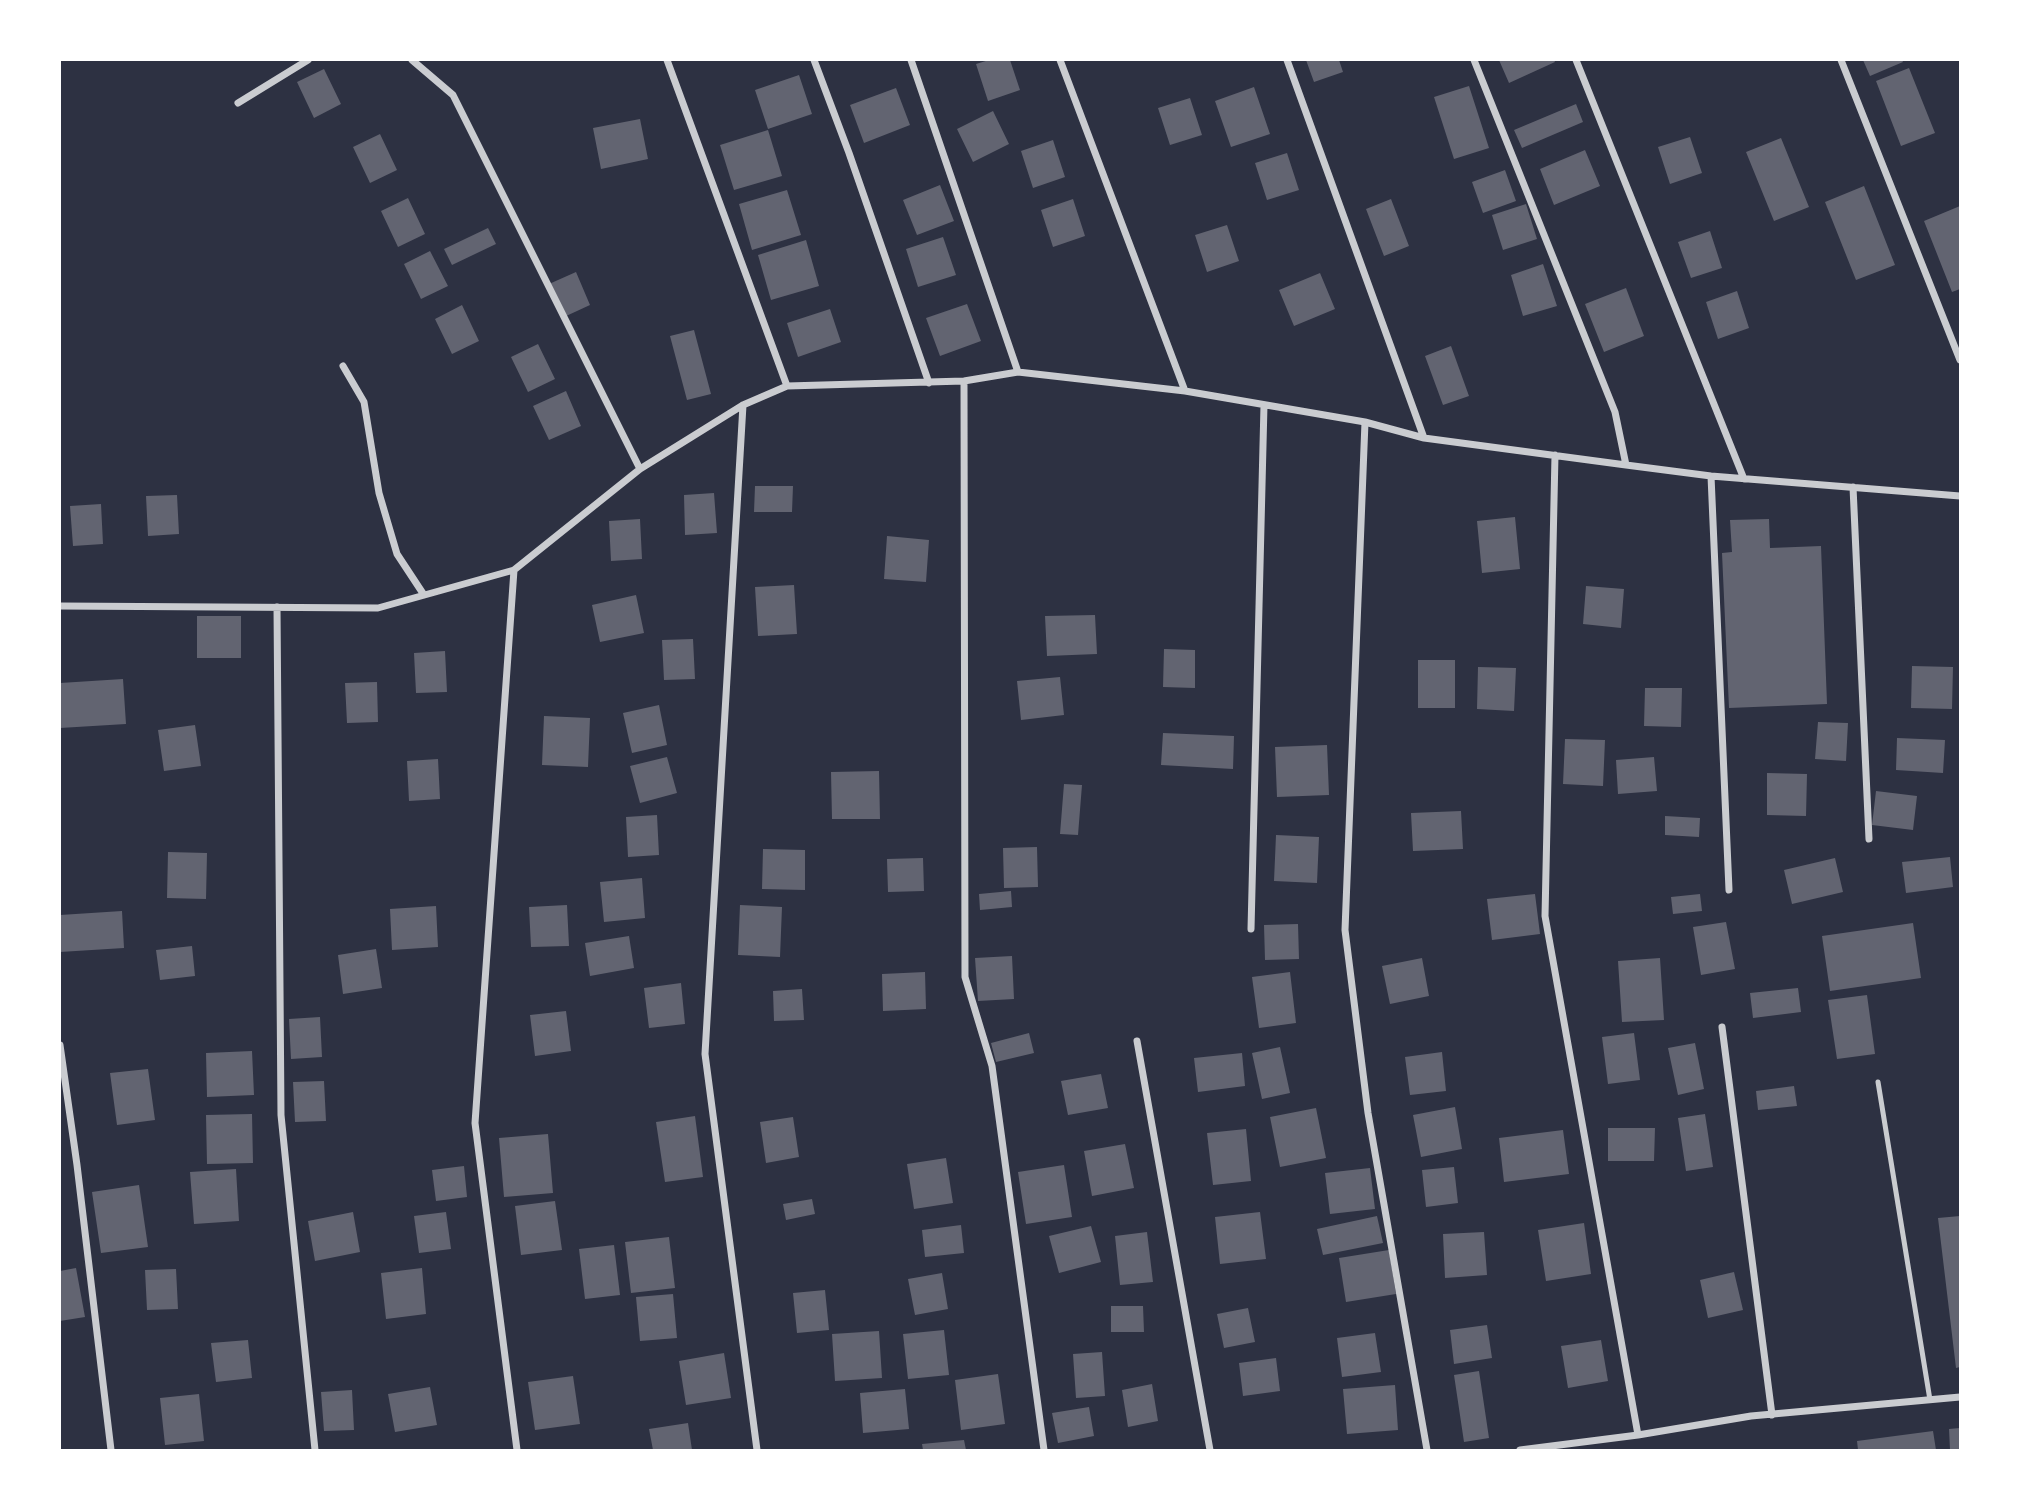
<!DOCTYPE html>
<html>
<head>
<meta charset="utf-8">
<style>
  body { margin:0 }
  #map { position:relative; width:2020px; height:1510px; overflow:hidden; background:#2d3142; font-family:"Exo 2",sans-serif }
  canvas { display:block }
  .frame { position:absolute; inset:0; border:61px solid #fff; pointer-events:none }
</style>
</head>
<body>
<div id="map">
<canvas width="2020" height="1510"></canvas>
<div class="frame"></div>
</div>
<script>
const ctx = document.querySelector('canvas').getContext('2d');
ctx.lineJoin = 'round';
function fillPath(path, color) {
  ctx.fillStyle = color;
  ctx.fill(path, 'evenodd');
}
function shape(rows) {
  const path = new Path2D();
  for (const r of rows) {
    path.moveTo(r[0], r[1]);
    for (let i = 2; i < r.length; i += 2) path.lineTo(r[i], r[i + 1]);
  }
  return path;
}
function stroke(path, color, width, dash) {
  ctx.strokeStyle = color;
  ctx.lineWidth = width;
  ctx.lineCap = dash ? 'butt' : 'round';
  ctx.setLineDash(dash || []);
  ctx.stroke(path);
}
const building = shape([
  [989,60,1010,60,1020,90,988,101,976,64],
  [1306,60,1339,60,1343,72,1314,82],
  [1499,60,1554,60,1555,62,1509,83],
  [1863,60,1902,60,1903,62,1870,76],
  [1909,68,1935,133,1901,146,1876,81],
  [324,69,341,104,314,118,297,82],
  [799,75,812,114,768,129,755,90],
  [1469,86,1489,148,1454,159,1434,97],
  [1254,87,1270,134,1231,147,1215,101],
  [896,88,910,125,864,143,850,105],
  [1190,98,1202,135,1170,145,1158,108],
  [1576,104,1583,122,1522,148,1514,130],
  [993,111,1009,144,973,162,957,129],
  [640,119,648,159,601,169,593,128],
  [768,130,782,176,734,190,720,145],
  [380,134,397,170,370,183,353,147],
  [1690,137,1702,173,1670,184,1658,147],
  [1781,138,1809,207,1774,221,1746,152],
  [1053,140,1065,177,1033,188,1021,151],
  [1585,150,1600,186,1554,205,1540,169],
  [1287,153,1299,190,1267,200,1255,163],
  [1505,170,1516,201,1483,213,1472,182],
  [940,185,954,221,917,235,903,200],
  [1864,186,1895,265,1856,280,1825,202],
  [787,190,801,235,752,250,739,204],
  [408,198,425,234,398,247,381,211],
  [1073,199,1085,236,1053,247,1041,210],
  [1391,199,1409,246,1384,256,1366,209],
  [1526,204,1537,239,1503,250,1492,215],
  [1960,206,1960,289,1952,292,1924,221],
  [1227,225,1239,261,1207,272,1195,235],
  [488,228,496,244,452,265,444,249],
  [1710,231,1722,268,1691,278,1678,242],
  [943,237,956,275,918,287,906,249],
  [806,240,819,286,771,300,758,255],
  [430,251,448,286,421,299,404,264],
  [1543,264,1557,306,1523,316,1511,275],
  [576,272,590,305,564,317,549,284],
  [1320,273,1335,309,1294,326,1279,290],
  [1626,288,1644,336,1604,352,1585,304],
  [1737,291,1749,328,1718,339,1706,302],
  [967,304,981,341,940,356,926,318],
  [462,305,479,341,452,354,435,319],
  [830,309,841,342,798,357,787,323],
  [694,330,711,394,687,400,670,336],
  [538,344,555,379,528,392,511,357],
  [1451,346,1469,396,1443,405,1425,356],
  [566,391,581,426,549,440,533,406],
  [755,486,793,486,792,512,754,512],
  [714,493,717,533,685,535,684,495],
  [177,495,179,534,148,536,146,496],
  [101,504,103,544,73,546,70,506],
  [1515,517,1520,569,1482,573,1477,521],
  [640,519,642,559,611,561,609,521],
  [1769,519,1770,548,1821,546,1827,704,1729,708,1722,553,1732,552,1730,520],
  [887,536,929,540,926,582,884,579],
  [794,585,797,634,758,636,755,587],
  [1586,586,1624,589,1621,628,1583,624],
  [636,595,644,633,600,642,592,605],
  [1095,615,1097,654,1047,656,1045,616],
  [197,616,241,616,241,658,197,658],
  [693,639,695,679,664,680,662,640],
  [1164,649,1195,650,1195,688,1163,687],
  [445,651,447,692,416,693,414,653],
  [1418,660,1455,660,1455,708,1418,708],
  [1912,666,1953,667,1952,709,1911,708],
  [1478,667,1516,668,1514,711,1477,709],
  [1060,677,1064,715,1021,720,1017,681],
  [123,679,126,724,60,728,60,683],
  [377,682,378,722,347,723,345,683],
  [1645,688,1682,688,1681,727,1644,726],
  [659,705,667,745,632,753,623,713],
  [544,716,590,718,588,767,542,765],
  [1818,722,1848,723,1846,761,1815,759],
  [195,725,201,766,164,771,158,730],
  [1163,733,1234,736,1233,769,1161,765],
  [1897,738,1945,740,1943,773,1896,770],
  [1565,739,1605,740,1603,786,1563,784],
  [1327,745,1329,795,1277,797,1275,747],
  [667,757,677,793,640,803,630,766],
  [1654,757,1657,791,1618,794,1616,760],
  [438,759,440,799,409,801,407,761],
  [879,771,880,819,832,819,831,772],
  [1767,773,1807,774,1806,816,1767,815],
  [1064,784,1082,785,1078,835,1060,834],
  [1876,791,1917,796,1913,830,1872,825],
  [1461,811,1463,849,1413,851,1411,813],
  [657,815,659,855,628,857,626,817],
  [1665,816,1700,818,1699,837,1665,835],
  [1276,835,1319,837,1317,883,1274,881],
  [1037,847,1038,887,1004,888,1003,848],
  [763,849,805,850,805,890,762,889],
  [168,852,207,853,206,899,167,898],
  [1950,857,1953,887,1906,893,1902,862],
  [923,858,924,891,888,892,887,859],
  [1835,858,1843,892,1792,904,1784,870],
  [642,878,645,918,604,922,600,882],
  [1011,891,1012,907,980,910,979,894],
  [1535,894,1540,934,1492,940,1487,899],
  [1700,894,1702,911,1673,914,1671,897],
  [567,905,569,946,531,947,529,907],
  [740,905,782,907,780,957,738,955],
  [436,906,438,947,392,950,390,909],
  [122,911,124,948,60,952,60,915],
  [1726,922,1735,969,1701,975,1693,927],
  [1913,923,1921,978,1830,991,1822,936],
  [1298,924,1299,959,1265,960,1264,925],
  [629,936,634,968,590,976,585,943],
  [192,946,195,976,160,980,156,950],
  [376,949,382,988,343,994,338,955],
  [1012,956,1014,999,978,1001,975,958],
  [1422,958,1429,996,1390,1004,1382,966],
  [1660,958,1664,1020,1622,1022,1618,961],
  [925,972,926,1009,883,1011,882,974],
  [1290,972,1296,1023,1259,1028,1252,977],
  [681,983,685,1024,649,1028,644,988],
  [1798,988,1801,1012,1753,1018,1750,993],
  [802,989,804,1020,774,1021,773,991],
  [1867,995,1875,1054,1837,1059,1828,1000],
  [566,1011,571,1051,535,1056,530,1015],
  [320,1017,322,1057,291,1059,289,1019],
  [1029,1033,1034,1053,996,1062,991,1043],
  [1634,1033,1640,1080,1608,1084,1602,1037],
  [1695,1043,1704,1089,1678,1095,1668,1048],
  [1280,1047,1290,1093,1262,1099,1252,1053],
  [252,1051,254,1095,207,1097,206,1053],
  [1442,1052,1446,1091,1410,1095,1405,1057],
  [1242,1053,1245,1086,1198,1092,1194,1058],
  [148,1069,155,1120,117,1125,110,1073],
  [1101,1074,1108,1108,1068,1115,1061,1081],
  [324,1081,326,1121,295,1122,293,1082],
  [1794,1086,1797,1106,1758,1110,1756,1091],
  [1455,1107,1462,1149,1421,1157,1413,1115],
  [1316,1108,1326,1158,1280,1167,1270,1117],
  [252,1114,253,1163,207,1164,206,1115],
  [1705,1114,1713,1167,1686,1171,1678,1118],
  [695,1116,703,1177,665,1182,656,1122],
  [793,1117,799,1157,766,1163,760,1122],
  [1608,1128,1655,1128,1654,1161,1608,1161],
  [1246,1129,1251,1181,1213,1185,1207,1133],
  [1563,1130,1569,1174,1504,1182,1499,1138],
  [548,1134,553,1193,504,1197,499,1138],
  [1125,1144,1134,1188,1092,1196,1084,1151],
  [946,1158,953,1203,914,1209,907,1164],
  [1064,1165,1072,1217,1026,1224,1018,1172],
  [464,1166,467,1197,436,1201,432,1170],
  [1454,1167,1458,1203,1426,1207,1422,1170],
  [1370,1168,1375,1209,1330,1214,1325,1173],
  [236,1169,239,1221,194,1224,190,1172],
  [139,1185,148,1247,101,1253,92,1192],
  [812,1199,815,1214,786,1220,783,1204],
  [555,1201,562,1250,521,1255,515,1206],
  [353,1212,360,1252,315,1261,308,1221],
  [446,1212,451,1249,419,1253,414,1216],
  [1260,1212,1266,1259,1220,1264,1215,1217],
  [1377,1216,1383,1243,1323,1255,1317,1229],
  [1960,1216,1960,1367,1956,1368,1938,1218],
  [1584,1223,1591,1274,1546,1281,1538,1230],
  [961,1225,964,1253,925,1257,922,1230],
  [1091,1226,1101,1262,1059,1273,1049,1236],
  [1147,1232,1153,1282,1120,1285,1115,1236],
  [1484,1232,1487,1275,1445,1278,1443,1234],
  [669,1237,675,1288,631,1293,625,1242],
  [614,1245,620,1295,585,1299,579,1249],
  [1389,1250,1396,1294,1346,1302,1339,1258],
  [76,1268,85,1317,60,1321,60,1271],
  [422,1268,426,1314,386,1319,381,1273],
  [176,1269,178,1309,147,1310,145,1270],
  [1734,1272,1743,1310,1708,1318,1700,1280],
  [942,1273,948,1309,915,1315,908,1279],
  [825,1290,829,1330,797,1333,793,1293],
  [673,1294,677,1338,640,1341,636,1297],
  [1111,1306,1143,1306,1144,1332,1111,1332],
  [1248,1308,1255,1342,1224,1348,1217,1314],
  [1487,1325,1492,1358,1454,1364,1450,1330],
  [944,1330,949,1375,908,1379,903,1334],
  [879,1331,882,1378,835,1381,832,1334],
  [1375,1333,1381,1372,1342,1377,1337,1338],
  [248,1340,252,1378,216,1382,211,1343],
  [1601,1340,1608,1381,1568,1388,1561,1346],
  [1102,1352,1105,1396,1076,1398,1073,1354],
  [724,1353,731,1398,686,1405,679,1361],
  [1276,1358,1280,1391,1243,1396,1239,1363],
  [1479,1371,1489,1438,1464,1442,1454,1375],
  [998,1374,1005,1424,961,1430,955,1380],
  [573,1376,580,1424,535,1430,528,1382],
  [1152,1384,1158,1421,1128,1427,1122,1390],
  [1395,1385,1398,1430,1347,1434,1343,1389],
  [430,1387,437,1425,395,1432,388,1394],
  [905,1389,909,1429,863,1433,860,1393],
  [352,1390,354,1430,324,1431,321,1392],
  [199,1394,204,1441,165,1445,160,1398],
  [1089,1407,1094,1436,1058,1443,1052,1413],
  [688,1423,692,1450,653,1450,649,1429],
  [1960,1428,1960,1450,1950,1450,1949,1429],
  [1933,1431,1936,1450,1858,1450,1857,1441],
  [964,1440,966,1450,923,1450,922,1444]
]);
const service = shape([
  [1878,1082,1930,1400]
]);
const minor = shape([
  [412,60,453,95,640,469],
  [667,60,787,386],
  [814,60,849,153,929,383],
  [911,60,1018,372],
  [1060,60,1185,391],
  [1287,60,1424,438],
  [1474,60,1615,412,1626,465],
  [1576,60,1744,479],
  [1841,60,1960,360],
  [238,103,308,60],
  [343,366,364,402,379,493,397,554,424,595],
  [964,381,965,977,992,1066,1044,1450],
  [743,405,705,1054,757,1450],
  [1365,422,1345,930,1368,1113,1427,1450],
  [1555,455,1545,916,1638,1435],
  [1711,476,1729,890],
  [1853,487,1869,839],
  [514,570,475,1123,517,1450],
  [60,606,378,608,514,570,640,469,743,405,787,386,964,381,1018,372,1185,391,1365,422,1424,438,1626,465,1711,476,1960,496],
  [277,607,281,1115,315,1450],
  [1251,929,1264,405],
  [1722,1027,1772,1415],
  [1137,1041,1210,1450],
  [60,1045,77,1165,111,1450],
  [1520,1450,1638,1435,1751,1416,1960,1397]
]);
fillPath(building, '#626471');
stroke(service, '#caccd0', 5);
stroke(minor, '#caccd0', 7);
</script>
</body>
</html>
